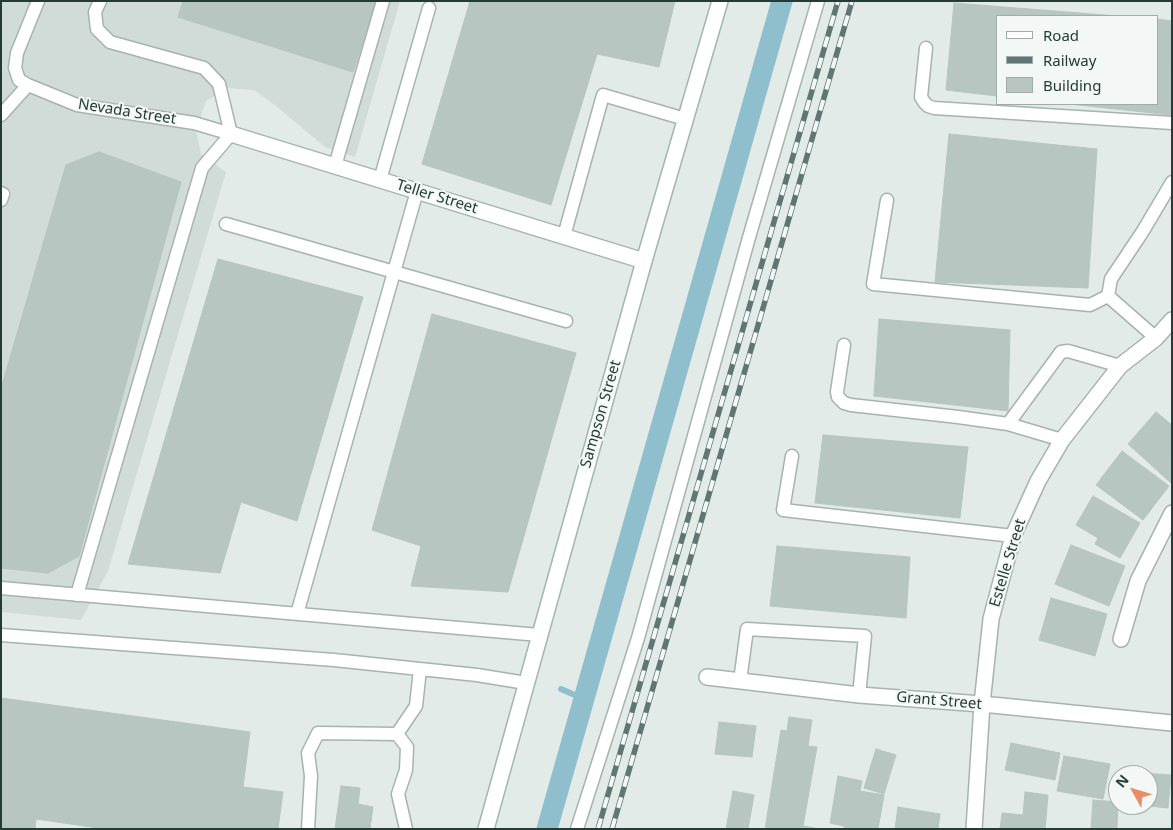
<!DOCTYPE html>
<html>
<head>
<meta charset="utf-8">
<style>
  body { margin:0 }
  #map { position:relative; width:1173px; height:830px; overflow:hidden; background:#e3ebe8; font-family:"Noto Sans",sans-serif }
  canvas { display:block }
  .frame { position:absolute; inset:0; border:2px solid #243b36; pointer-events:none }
  .legend { position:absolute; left:996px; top:15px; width:162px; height:90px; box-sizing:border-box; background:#f3f8f6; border:1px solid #a0aca9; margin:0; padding:6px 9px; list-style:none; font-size:15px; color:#243b36 }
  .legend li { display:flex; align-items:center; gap:10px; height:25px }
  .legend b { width:25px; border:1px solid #a0aca9 }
  .north { position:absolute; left:1108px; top:765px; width:50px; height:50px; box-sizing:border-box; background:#f3f8f6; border:1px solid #a0aca9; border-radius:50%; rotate:309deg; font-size:14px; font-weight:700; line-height:20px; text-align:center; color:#243b36 }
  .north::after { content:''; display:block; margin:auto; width:18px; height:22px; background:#e68f66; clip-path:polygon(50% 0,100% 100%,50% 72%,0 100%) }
</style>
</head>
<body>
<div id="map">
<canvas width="1173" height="830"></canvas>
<div class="frame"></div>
<ul class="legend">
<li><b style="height:6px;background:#fff"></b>Road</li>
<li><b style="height:6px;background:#5f7672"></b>Railway</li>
<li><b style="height:14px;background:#b8c6c1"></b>Building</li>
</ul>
<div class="north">N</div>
</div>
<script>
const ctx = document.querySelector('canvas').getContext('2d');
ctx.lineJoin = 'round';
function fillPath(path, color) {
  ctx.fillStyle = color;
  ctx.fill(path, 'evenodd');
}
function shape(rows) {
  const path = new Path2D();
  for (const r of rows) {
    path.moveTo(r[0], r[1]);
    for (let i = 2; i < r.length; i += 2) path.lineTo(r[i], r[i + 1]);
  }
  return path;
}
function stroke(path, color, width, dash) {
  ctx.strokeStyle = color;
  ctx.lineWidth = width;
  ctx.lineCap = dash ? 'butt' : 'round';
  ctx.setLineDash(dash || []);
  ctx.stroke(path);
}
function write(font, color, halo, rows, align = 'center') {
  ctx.font = font + ' "Noto Sans",sans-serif';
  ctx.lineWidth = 4;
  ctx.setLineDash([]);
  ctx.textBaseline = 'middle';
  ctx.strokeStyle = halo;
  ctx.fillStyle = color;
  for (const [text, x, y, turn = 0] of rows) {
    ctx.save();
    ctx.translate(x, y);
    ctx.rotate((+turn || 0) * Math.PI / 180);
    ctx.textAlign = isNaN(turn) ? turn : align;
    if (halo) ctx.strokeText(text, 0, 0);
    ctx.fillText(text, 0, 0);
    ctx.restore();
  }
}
const built = shape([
  [3,1,400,1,355,157,325,147,276,106,254,90,227,88,206,101,196,130,201,154,226,172,108,571,81,620,1,612,1,5]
]);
const stream = shape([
  [561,689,584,699]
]);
const canal = shape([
  [547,829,782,1]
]);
const building = shape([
  [183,1,376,1,353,72,178,17,183,1],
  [470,1,675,1,659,67,597,54,551,205,422,164,470,1],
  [954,3,1117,16,997,16,997,96,946,90,954,3],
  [1157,19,1172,21,1171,115,1070,104,1157,104,1157,19],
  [949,134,1097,149,1088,288,935,282,949,134],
  [99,152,181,182,79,556,48,573,1,568,1,389,66,165,99,152],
  [218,259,363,297,297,521,241,502,220,573,128,564,218,259],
  [432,314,576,353,508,592,411,586,421,546,372,530,432,314],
  [879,319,1010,330,1008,411,874,396,879,319],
  [1156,412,1172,425,1171,483,1128,444,1156,412],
  [823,435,968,447,960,518,815,503,823,435],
  [1122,451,1169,486,1143,520,1096,485,1122,451],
  [1093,496,1140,523,1120,558,1095,544,1098,538,1076,525,1093,496],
  [1071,545,1125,566,1109,606,1055,584,1071,545],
  [777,546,910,557,906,618,770,606,777,546],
  [1051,598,1107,614,1095,656,1039,640,1051,598],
  [1,698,250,732,243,787,283,792,278,829,105,829,36,819,35,829,1,829,1,698],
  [789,717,812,720,808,746,817,747,803,826,820,829,765,829,781,730,787,731,789,717],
  [719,722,756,726,752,757,715,754,719,722],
  [1011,743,1060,753,1055,780,1005,770,1011,743],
  [876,749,896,755,884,794,864,788,876,749],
  [1064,756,1110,764,1103,799,1057,791,1064,756],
  [1143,773,1171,775,1168,808,1140,805,1148,805,1148,775,1142,775,1143,773],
  [838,776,862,781,860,791,884,795,878,829,844,829,844,826,830,823,838,776],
  [341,786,360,788,358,804,373,807,370,829,335,829,341,786],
  [733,791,754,795,748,829,726,829,733,791],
  [1025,792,1048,795,1045,829,1000,829,1002,813,1023,815,1025,792],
  [1093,800,1118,802,1117,829,1091,829,1093,800],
  [898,807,940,814,938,829,895,829,898,807]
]);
const lane = shape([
  [38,1,17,53,15,68,19,80,28,85,77,105,194,123,231,134],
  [100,1,95,12,97,29,110,42,204,68,219,84,231,134],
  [926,48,921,97,924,102,928,106,934,108,1172,123],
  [1,115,28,85],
  [335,166,383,1],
  [380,180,429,8],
  [1,193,3,194,1,200],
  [887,200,873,284,1090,305,1108,296,1156,338],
  [226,224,566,321],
  [564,236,603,95,685,119],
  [1108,296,1111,279,1143,231,1172,182],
  [844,345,837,392,838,397,844,403,851,405,958,417,1008,424],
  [1062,440,1008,424,1061,352,1068,351,1120,366],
  [792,456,783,510,1013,536],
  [1,588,539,635],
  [77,595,202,168,231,134],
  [297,614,417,191],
  [1,635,334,660,477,675,526,683],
  [740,681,747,629,865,636,859,695],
  [397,734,416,706,420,669],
  [308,829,311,776,308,753,318,733,397,734,407,747,406,770,398,794,406,829],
  [577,829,638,638,748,241,818,1]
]);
const street = shape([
  [231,134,644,261],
  [1121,639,1138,581,1172,513],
  [707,677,859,695,982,704,1172,723],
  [974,829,982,704,991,619,1013,536,1038,481,1062,440,1120,366,1156,338,1172,320]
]);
const secondary = shape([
  [486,829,644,261,720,1]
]);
const rail = shape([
  [598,829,838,1],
  [612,829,852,1]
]);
const streetNames = [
  ["Nevada Street",127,112,9],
  ["Teller Street",437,197,17],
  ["Sampson Street",601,414,-74],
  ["Estelle Street",1008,563,-73],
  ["Grant Street",939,701,5]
];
fillPath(built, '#d1dbd7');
stroke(stream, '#8fbecc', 6);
stroke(canal, '#8fbecc', 21);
fillPath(building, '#b8c6c1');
stroke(building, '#b6c4bf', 1);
stroke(lane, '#a6b3af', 15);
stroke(street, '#a6b3af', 18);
stroke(secondary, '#a2b6b0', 18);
stroke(lane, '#fff', 12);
stroke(street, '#fff', 15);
stroke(secondary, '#fff', 15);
stroke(rail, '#5f7672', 5.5);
stroke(rail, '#f3f8f6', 4, [11]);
write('15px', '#243b36', '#f3f8f6', streetNames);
</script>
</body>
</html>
